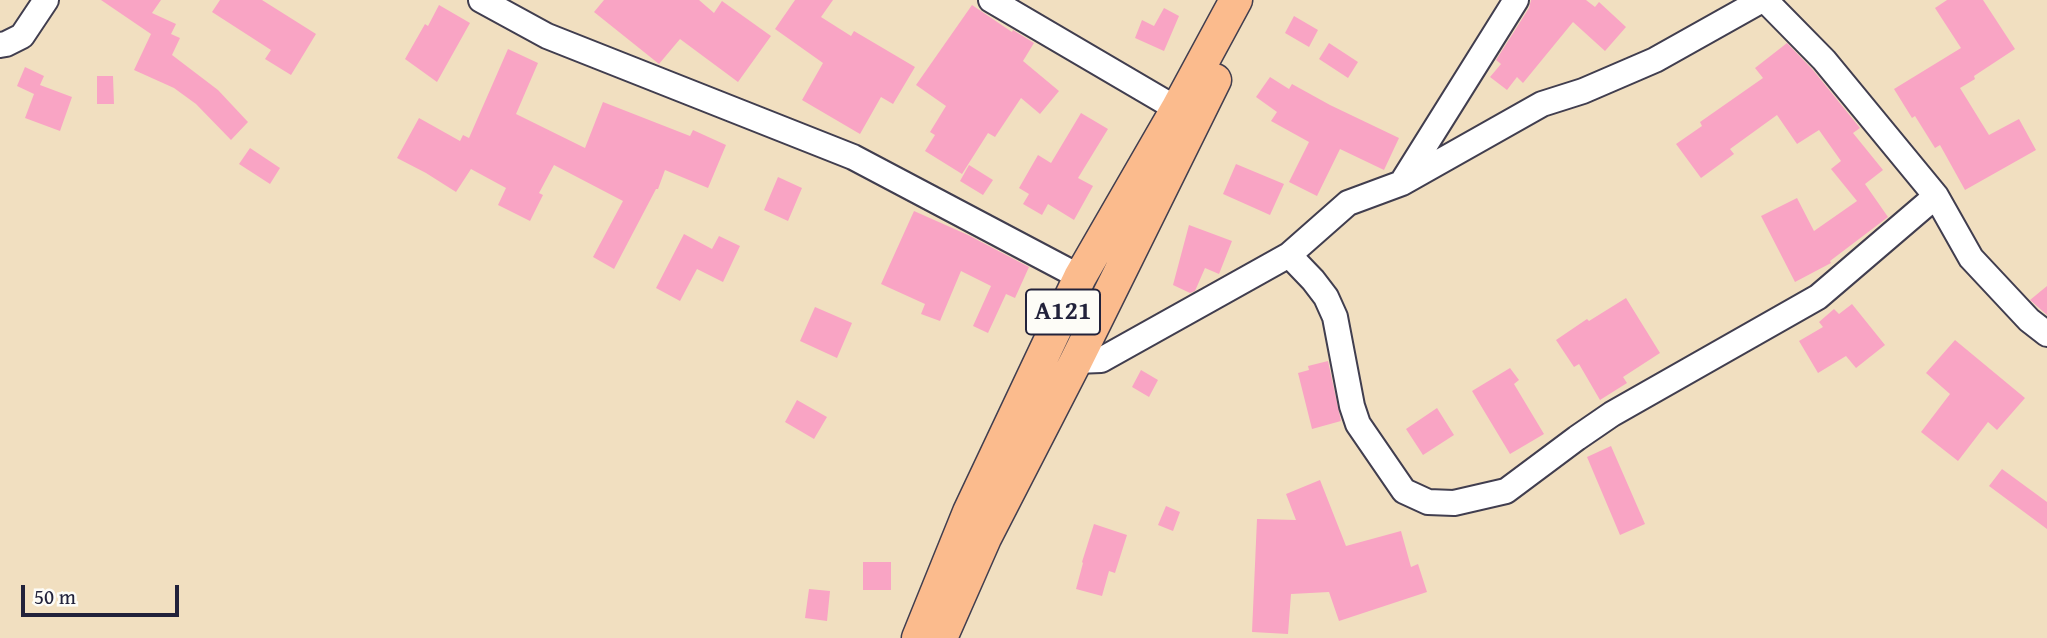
<!DOCTYPE html>
<html>
<head>
<meta charset="utf-8">
<style>
  body { margin:0 }
  #map { position:relative; width:2047px; height:638px; overflow:hidden; background:#f1dfc0; font-family:"Gentium Book Plus",serif }
  canvas { display:block }
  .scale { position:absolute; left:21px; top:585px; width:158px; height:32px; box-sizing:border-box; border:4px solid #22223b; border-top:0; padding-left:9px; font-size:21px; line-height:24px; white-space:nowrap; color:#22223b; -webkit-text-stroke:5px #fdfcf7; paint-order:stroke }
</style>
</head>
<body>
<div id="map">
<canvas width="2047" height="638"></canvas>
<div class="scale">50 m</div>
</div>
<script>
const ctx = document.querySelector('canvas').getContext('2d');
ctx.lineJoin = 'round';
function fillPath(path, color) {
  ctx.fillStyle = color;
  ctx.fill(path, 'evenodd');
}
function shape(rows) {
  const path = new Path2D();
  for (const r of rows) {
    path.moveTo(r[0], r[1]);
    for (let i = 2; i < r.length; i += 2) path.lineTo(r[i], r[i + 1]);
  }
  return path;
}
function stroke(path, color, width, dash) {
  ctx.strokeStyle = color;
  ctx.lineWidth = width;
  ctx.lineCap = dash ? 'butt' : 'round';
  ctx.setLineDash(dash || []);
  ctx.stroke(path);
}
function write(font, color, halo, rows, align = 'center') {
  ctx.font = font + ' "Gentium Book Plus",serif';
  ctx.lineWidth = 6;
  ctx.setLineDash([]);
  ctx.textBaseline = 'middle';
  ctx.strokeStyle = halo;
  ctx.fillStyle = color;
  for (const [text, x, y, turn = 0] of rows) {
    ctx.save();
    ctx.translate(x, y);
    ctx.rotate((+turn || 0) * Math.PI / 180);
    ctx.textAlign = isNaN(turn) ? turn : align;
    if (halo) ctx.strokeText(text, 0, 0);
    ctx.fillText(text, 0, 0);
    ctx.restore();
  }
}
const building = shape([
  [101,0,161,0,152,13,176,24,171,34,180,38,172,55,218,90,248,122,231,140,196,104,174,88,134,70,151,34],
  [220,0,262,0,316,34,291,75,265,59,271,50,212,12],
  [604,0,699,0,714,13,722,1,771,36,738,82,680,39,659,64,594,12],
  [795,0,833,0,821,17,851,36,854,31,915,67,893,104,881,97,860,134,802,100,823,63,775,29],
  [1531,0,1586,0,1595,7,1599,2,1626,27,1605,51,1573,22,1523,83,1517,77,1507,90,1490,77,1501,64,1496,60,1529,8],
  [1947,0,1983,0,2015,49,1974,76,1975,79,1960,88,1989,135,2019,119,2036,150,1965,190,1940,145,1935,148,1915,116,1912,118,1894,89,1961,48,1935,8],
  [439,5,470,23,437,82,405,59,425,24,428,26],
  [972,5,1012,32,1013,30,1034,43,1023,61,1059,91,1040,114,1021,98,995,137,988,133,962,174,925,151,935,135,930,132,946,106,916,85],
  [1164,8,1179,16,1164,51,1135,38,1142,20,1154,26],
  [1294,16,1318,30,1309,47,1285,33],
  [1329,43,1358,62,1348,78,1319,59],
  [1787,43,1813,70,1860,128,1853,133,1883,170,1865,184,1888,217,1830,261,1831,263,1795,282,1761,216,1797,198,1814,231,1857,201,1831,169,1841,161,1819,130,1797,144,1777,115,1730,149,1734,154,1701,178,1676,144,1702,126,1700,122,1763,78,1755,68],
  [508,49,538,63,516,114,585,148,603,102,690,136,693,130,726,145,708,188,665,170,658,189,656,189,614,269,593,257,623,201,554,165,539,193,543,195,530,221,498,205,506,188,471,169,456,192,426,173,397,158,419,118,460,141,463,135,469,138],
  [25,67,44,76,40,85,72,97,60,131,25,118,34,94,17,86],
  [97,76,113,76,114,104,97,104],
  [1270,77,1289,89,1292,84,1330,105,1399,138,1384,170,1340,149,1317,196,1289,182,1309,142,1271,121,1277,112,1256,97],
  [1081,113,1108,129,1078,178,1093,186,1074,220,1048,204,1042,215,1023,204,1029,194,1019,188,1038,155,1051,163],
  [250,148,280,168,270,184,239,164],
  [1236,164,1284,184,1270,215,1223,194],
  [969,165,993,180,983,195,960,181],
  [778,177,802,188,788,221,764,210],
  [914,211,968,235,1029,267,1015,298,1006,294,988,333,973,326,991,286,961,271,940,321,921,314,925,304,881,284],
  [1189,225,1232,241,1219,274,1205,268,1195,291,1190,293,1173,285],
  [684,234,712,249,719,236,740,246,723,282,697,269,680,301,656,288],
  [2047,286,2047,315,2030,300],
  [1626,298,1660,353,1623,377,1627,383,1600,400,1579,364,1574,367,1556,340,1587,319,1589,321],
  [1852,304,1885,345,1856,368,1846,356,1818,373,1799,341,1823,327,1819,322,1834,309,1839,314],
  [815,307,852,323,837,358,800,341],
  [1955,340,2025,398,1997,430,1988,422,1958,461,1921,432,1950,394,1926,373],
  [1328,361,1341,421,1312,429,1298,373,1309,370,1308,366],
  [1510,368,1519,380,1514,384,1544,434,1510,454,1472,391],
  [1141,370,1158,380,1149,397,1132,387],
  [797,400,827,417,814,439,785,422],
  [1437,408,1454,435,1423,455,1406,429],
  [1611,446,1645,524,1620,535,1587,457],
  [2002,469,2047,502,2047,529,1989,486],
  [1320,480,1346,546,1401,531,1411,567,1418,564,1427,592,1339,621,1329,592,1291,594,1288,634,1252,632,1257,519,1296,520,1286,494],
  [1166,506,1180,512,1173,531,1158,525],
  [1094,524,1127,535,1115,573,1109,571,1102,596,1076,589,1083,563,1082,562],
  [863,562,891,562,891,590,863,590],
  [809,589,830,591,827,621,805,618]
]);
const minor = shape([
  [481,0,547,36,853,157,1080,277],
  [991,0,1177,109],
  [1765,0,1824,60,1936,196,1971,258,2029,320,2047,334],
  [0,45,6,44,22,36,46,0],
  [1404,179,1516,0],
  [1289,255,1313,280,1326,297,1335,317,1352,406,1358,424,1404,491,1428,502,1454,503,1506,491,1577,438,1612,414,1818,297,1936,196],
  [1076,361,1101,360,1289,255,1348,203,1402,183,1542,104,1583,91,1655,60,1762,0]
]);
const major = shape([
  [918,638,969,512,1080,277,1177,109,1236,0],
  [941,638,985,538,1076,361,1215,80]
]);
const shields = [
  [1063,312,74]
];
const shieldNames = [
  ["A121",1063,312]
];
fillPath(building, '#f9a4c4');
stroke(minor, '#413e4f', 28);
stroke(major, '#413e4f', 35);
stroke(minor, '#fff', 24);
stroke(major, '#fbbb8d', 32);
for (const [x, y, w] of shields) {
  const box = new Path2D();
  box.roundRect(x - w / 2, y - 22.5, w, 45, 5);
  ctx.fillStyle = '#fdfcf7';
  ctx.fill(box);
  stroke(box, '#22223b', 2);
}
write('bold 26px', '#22223b', null, shieldNames);
</script>
</body>
</html>
